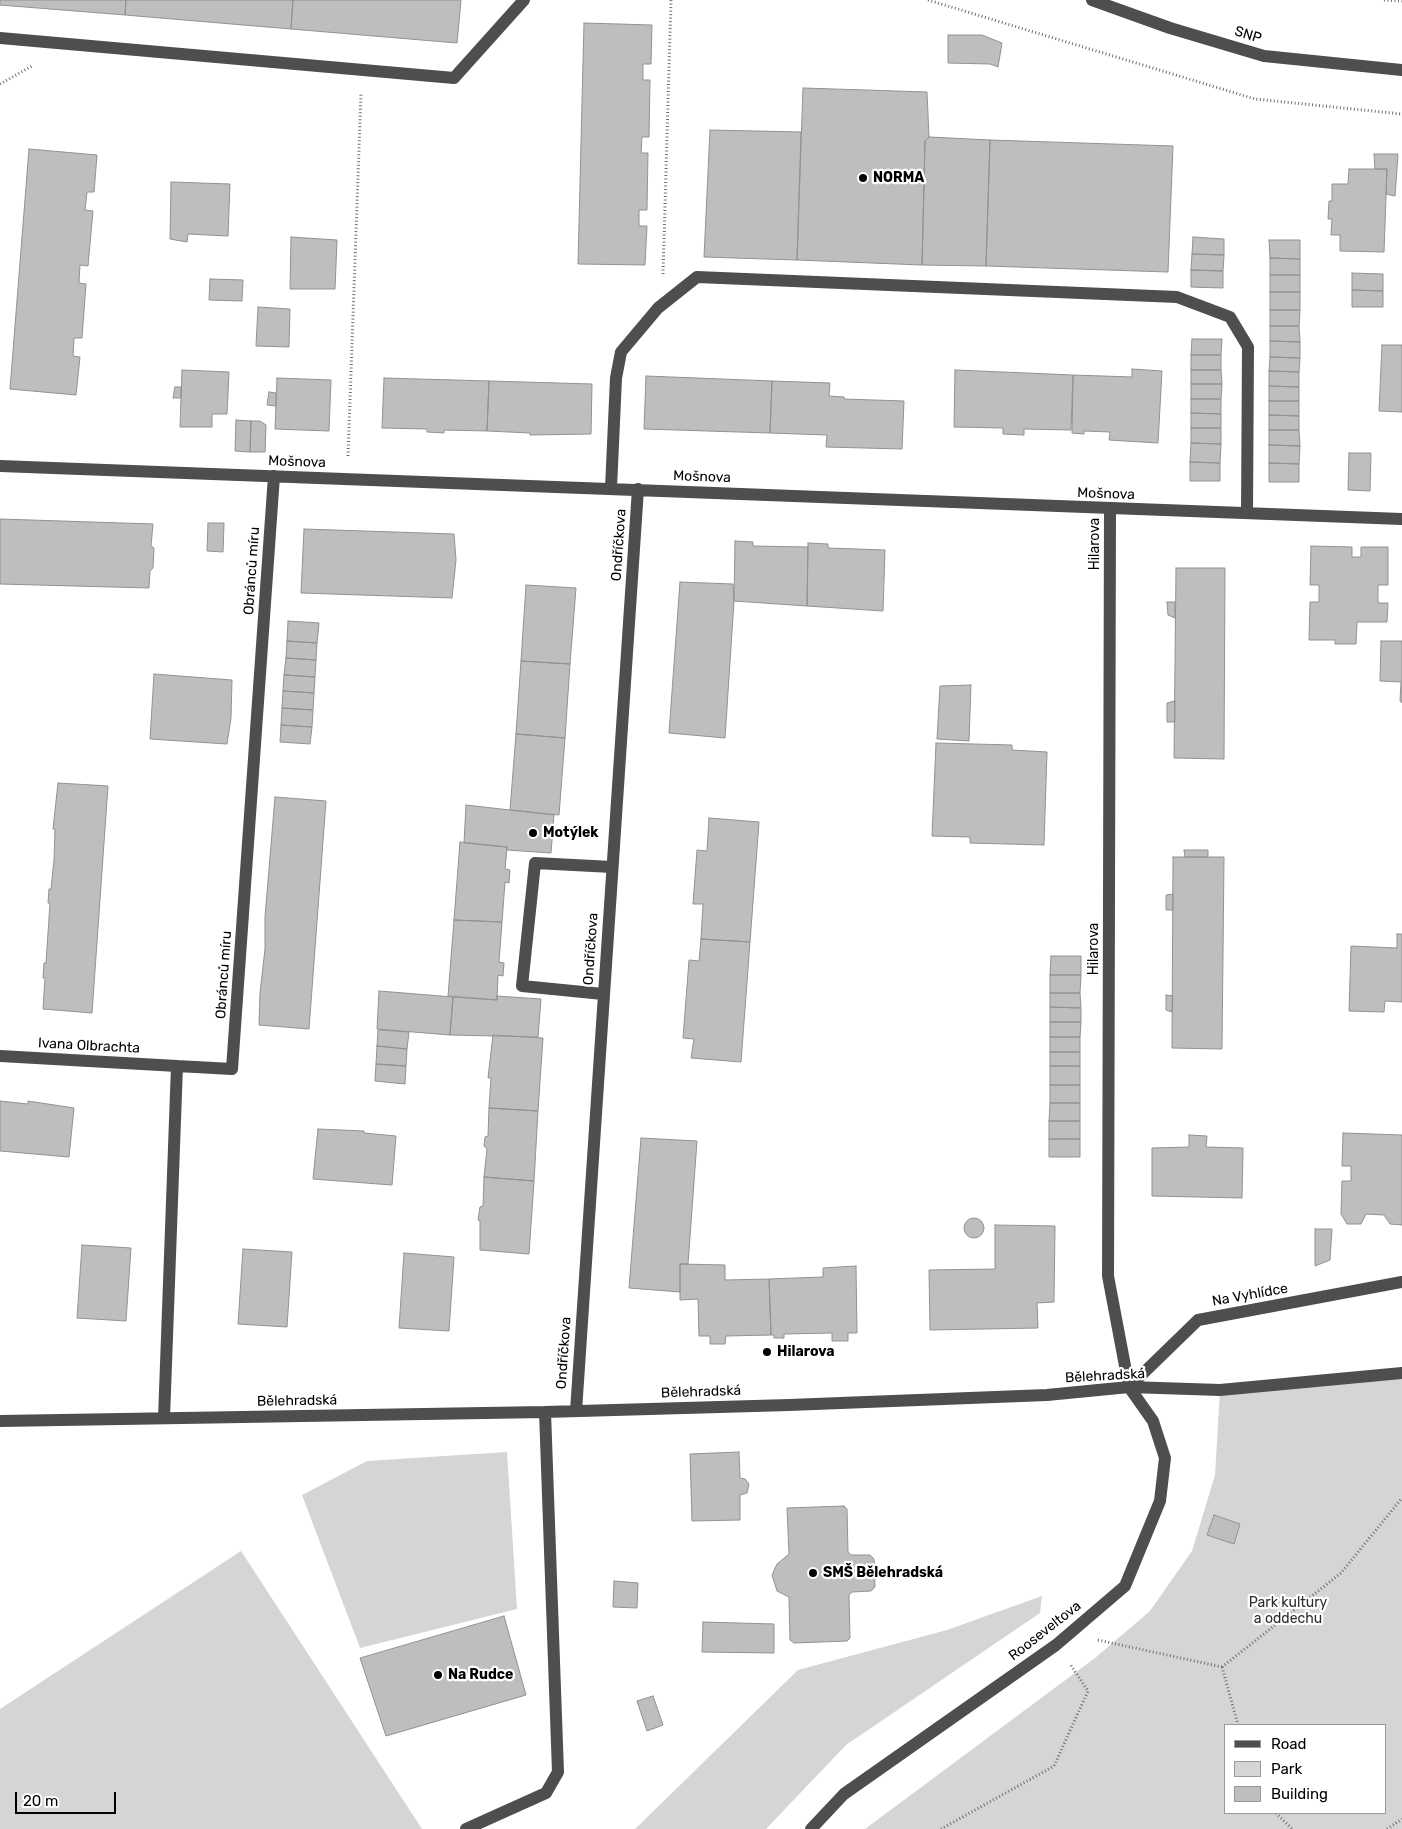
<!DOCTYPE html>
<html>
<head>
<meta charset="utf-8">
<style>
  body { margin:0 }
  #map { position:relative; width:1402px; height:1829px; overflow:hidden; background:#fff; font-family:Rubik,sans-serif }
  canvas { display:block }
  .legend { position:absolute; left:1224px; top:1724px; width:162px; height:90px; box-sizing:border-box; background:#fff; border:1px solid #999; margin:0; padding:6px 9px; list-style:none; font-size:15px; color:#000 }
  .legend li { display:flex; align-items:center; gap:10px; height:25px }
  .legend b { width:25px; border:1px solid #999 }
  .scale { position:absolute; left:15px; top:1792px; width:101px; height:22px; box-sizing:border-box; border:2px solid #000; border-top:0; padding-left:6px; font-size:15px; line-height:18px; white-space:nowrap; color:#000; -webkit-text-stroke:4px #fff; paint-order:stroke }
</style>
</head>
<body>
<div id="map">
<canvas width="1402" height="1829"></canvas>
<ul class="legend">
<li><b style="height:6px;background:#4e4e4e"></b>Road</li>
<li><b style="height:14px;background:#d5d5d5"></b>Park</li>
<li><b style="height:14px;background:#bebebe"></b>Building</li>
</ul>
<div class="scale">20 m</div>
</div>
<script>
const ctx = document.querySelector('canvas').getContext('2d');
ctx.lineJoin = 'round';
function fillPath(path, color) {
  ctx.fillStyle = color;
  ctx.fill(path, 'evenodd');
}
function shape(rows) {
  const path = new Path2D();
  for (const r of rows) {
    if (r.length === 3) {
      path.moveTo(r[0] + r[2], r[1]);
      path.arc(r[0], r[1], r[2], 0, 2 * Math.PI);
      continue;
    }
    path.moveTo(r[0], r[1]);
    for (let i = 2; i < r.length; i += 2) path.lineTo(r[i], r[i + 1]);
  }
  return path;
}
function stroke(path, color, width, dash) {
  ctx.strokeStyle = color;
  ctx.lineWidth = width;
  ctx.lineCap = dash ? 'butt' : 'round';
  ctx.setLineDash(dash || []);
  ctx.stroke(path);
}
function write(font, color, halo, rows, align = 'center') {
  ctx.font = font + ' Rubik,sans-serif';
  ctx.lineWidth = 4.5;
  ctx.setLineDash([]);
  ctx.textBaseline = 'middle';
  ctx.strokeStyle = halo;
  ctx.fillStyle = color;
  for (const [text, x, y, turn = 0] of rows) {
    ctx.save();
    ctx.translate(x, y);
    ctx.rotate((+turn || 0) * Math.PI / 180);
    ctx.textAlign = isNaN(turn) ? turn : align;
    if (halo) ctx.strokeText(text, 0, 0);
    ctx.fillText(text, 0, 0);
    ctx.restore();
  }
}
const green = shape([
  [1402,1373,1402,1829,865,1829,1095,1658,1150,1611,1192,1551,1215,1475,1220,1390],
  [1226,1725,1386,1725,1386,1813,1226,1813],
  [507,1452,517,1609,360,1648,302,1495,367,1461],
  [241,1551,422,1829,0,1829,0,1709],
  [1042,1596,1040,1613,846,1745,766,1829,635,1829,798,1670,947,1630]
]);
const building = shape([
  [0,0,126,0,125,15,0,5,0,0],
  [126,0,293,0,291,29,125,15,126,0],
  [293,0,461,0,457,43,291,29,293,0],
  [584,23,652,25,651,64,643,64,643,80,650,80,649,137,642,137,641,153,648,153,647,210,639,210,639,226,647,226,645,265,578,264,584,23],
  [948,35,982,35,1002,43,998,67,990,64,948,63,948,35],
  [803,88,927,92,929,137,925,141,922,265,797,260,803,88],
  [710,130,801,132,797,260,704,257,710,130],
  [929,137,990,140,986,266,922,265,925,141,929,137],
  [990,140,1173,146,1168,272,986,266,990,140],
  [29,149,97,155,94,192,87,192,85,210,93,211,88,266,80,265,79,283,86,284,82,338,74,338,73,356,80,357,76,395,10,389,29,149],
  [1374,154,1398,154,1395,196,1386,194,1387,169,1375,169,1374,154],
  [1349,169,1387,169,1384,252,1340,251,1340,235,1331,235,1332,219,1328,219,1329,201,1332,201,1332,184,1348,184,1349,169],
  [171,182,230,184,228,236,188,234,187,242,170,239,171,182],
  [291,237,337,240,335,289,290,289,291,237],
  [1193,237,1224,239,1224,255,1192,254,1193,237],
  [1269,240,1300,240,1300,259,1270,258,1269,240],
  [1192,254,1224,255,1223,271,1191,270,1192,254],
  [1270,258,1300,259,1300,275,1270,275,1270,258],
  [1191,270,1223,271,1223,288,1191,287,1191,270],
  [1352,273,1383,274,1383,291,1352,290,1352,273],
  [1270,275,1300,275,1300,292,1270,292,1270,275],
  [210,279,243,280,242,301,209,300,210,279],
  [1352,290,1383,291,1383,307,1352,307,1352,290],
  [1270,292,1300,292,1300,310,1270,310,1270,292],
  [258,307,290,309,289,347,256,346,258,307],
  [1270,310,1300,310,1299,326,1270,326,1270,310],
  [1270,326,1299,326,1300,342,1270,341,1270,326],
  [1192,339,1222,339,1221,355,1191,355,1192,339],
  [1270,341,1300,342,1300,358,1270,357,1270,341],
  [1382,345,1402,345,1402,412,1379,411,1382,345],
  [1191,355,1221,355,1221,370,1191,370,1191,355],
  [1270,357,1300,358,1299,372,1269,371,1270,357],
  [1132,369,1162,371,1158,443,1109,440,1110,432,1084,431,1084,434,1072,433,1073,375,1132,377,1132,369],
  [182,370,229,372,227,414,212,414,212,427,180,427,182,370],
  [955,370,1073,375,1071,430,1024,429,1024,435,1003,434,1003,428,954,427,955,370],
  [1191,370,1221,370,1222,384,1191,384,1191,370],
  [1269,371,1299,372,1299,387,1269,386,1269,371],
  [646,376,772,381,770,433,644,429,646,376],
  [277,378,331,380,329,431,275,429,277,378],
  [384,378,489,381,487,431,444,430,444,433,427,432,427,429,382,428,384,378],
  [489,381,592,384,591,434,530,435,530,433,487,431,489,381],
  [772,381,830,383,829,396,844,397,844,399,904,401,902,449,826,447,827,435,770,433,772,381],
  [1191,384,1222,384,1221,399,1191,399,1191,384],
  [1269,386,1299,387,1299,401,1269,401,1269,386],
  [175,387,181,387,181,398,173,398,175,387],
  [269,392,276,393,276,406,267,405,269,392],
  [1191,399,1221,399,1221,414,1191,413,1191,399],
  [1269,401,1299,401,1299,416,1269,415,1269,401],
  [1191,413,1221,414,1221,428,1191,428,1191,413],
  [1269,415,1299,416,1299,430,1269,430,1269,415],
  [236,420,251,421,250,452,235,451,236,420],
  [251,421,260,421,266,425,265,452,250,452,251,421],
  [1191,428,1221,428,1221,444,1191,443,1191,428],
  [1269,430,1299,430,1300,446,1269,445,1269,430],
  [1191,443,1221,444,1220,463,1190,462,1191,443],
  [1269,445,1300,446,1299,464,1269,463,1269,445],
  [1349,453,1371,453,1370,491,1348,490,1349,453],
  [1190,462,1220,463,1220,481,1190,481,1190,462],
  [1269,463,1299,464,1299,482,1269,482,1269,463],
  [0,519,153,524,151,546,154,548,153,568,150,571,149,588,0,584,0,519],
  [208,523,224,523,223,552,207,551,208,523],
  [304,529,454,534,456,560,452,598,301,593,304,529],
  [735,541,753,542,753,546,808,547,807,606,734,601,735,541],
  [808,543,828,544,828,548,885,550,883,611,807,606,808,543],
  [1311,546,1352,547,1352,557,1361,557,1361,547,1388,547,1388,585,1378,585,1378,603,1388,603,1387,622,1357,622,1356,644,1335,644,1335,640,1309,640,1310,602,1319,602,1319,585,1310,585,1311,546],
  [1176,568,1225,568,1224,759,1174,758,1176,568],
  [680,582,733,584,734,601,725,738,669,733,680,582],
  [526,585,576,588,570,664,521,661,526,585],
  [1167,602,1175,602,1175,618,1168,615,1167,602],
  [288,621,319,623,317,643,287,641,288,621],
  [287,641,317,643,316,660,286,658,287,641],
  [1381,641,1402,641,1402,703,1400,701,1401,682,1380,681,1381,641],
  [286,658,316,660,315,677,284,675,286,658],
  [521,661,570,664,565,738,516,734,521,661],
  [154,674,232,680,231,718,227,744,150,739,154,674],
  [284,675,315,677,314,693,283,691,284,675],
  [971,685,969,741,937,739,940,686,971,685],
  [283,691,314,693,313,710,282,708,283,691],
  [1175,701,1175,722,1167,722,1167,703,1175,701],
  [282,708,313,710,312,727,281,725,282,708],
  [281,725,312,727,310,744,280,742,281,725],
  [516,734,565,738,559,815,510,810,516,734],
  [936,743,1012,745,1012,750,1047,752,1044,845,970,843,970,837,932,836,936,743],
  [58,783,108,786,92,1013,43,1009,45,978,43,978,44,963,46,963,50,903,48,903,49,889,51,889,54,860,55,829,53,829,58,783],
  [275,797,326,801,309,1029,259,1025,260,993,265,949,265,917,275,797],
  [466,805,554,815,551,853,507,850,507,847,464,843,466,805],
  [709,818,759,822,750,942,701,939,703,904,693,904,697,850,707,851,709,818],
  [460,842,507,847,505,869,510,870,509,883,505,882,502,922,454,920,460,842],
  [1184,850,1208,850,1208,857,1185,857,1184,850],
  [1173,857,1224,857,1222,1049,1172,1048,1173,857],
  [1173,894,1173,910,1166,910,1166,895,1173,894],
  [454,920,502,922,499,962,504,963,503,976,498,975,497,1000,448,996,454,920],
  [1397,934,1402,934,1402,1002,1385,1001,1384,1012,1349,1011,1351,946,1397,948,1397,934],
  [701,939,750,942,741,1062,691,1058,694,1039,683,1038,689,960,699,961,701,939],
  [1051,956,1081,956,1081,975,1050,975,1051,956],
  [1050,975,1081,975,1080,993,1050,993,1050,975],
  [379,991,453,997,450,1035,377,1029,379,991],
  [1050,993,1080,993,1081,1008,1050,1007,1050,993],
  [1166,995,1173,996,1172,1012,1166,1010,1166,995],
  [497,996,541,999,538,1037,450,1035,453,997,497,1000,497,996],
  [1050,1007,1081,1008,1081,1022,1050,1022,1050,1007],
  [1050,1022,1081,1022,1080,1037,1050,1037,1050,1022],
  [378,1030,409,1032,407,1049,377,1046,378,1030],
  [493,1035,543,1038,538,1111,489,1108,491,1078,488,1078,493,1035],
  [1050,1037,1080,1037,1080,1052,1050,1052,1050,1037],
  [377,1046,407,1049,406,1066,376,1064,377,1046],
  [1050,1052,1080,1052,1080,1066,1050,1066,1050,1052],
  [376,1064,406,1066,405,1084,375,1081,376,1064],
  [1050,1066,1080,1066,1080,1085,1050,1085,1050,1066],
  [1050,1085,1080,1085,1080,1103,1050,1103,1050,1085],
  [0,1101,28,1104,28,1101,74,1108,69,1157,0,1151,0,1101],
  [1050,1103,1080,1103,1080,1121,1049,1121,1050,1103],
  [489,1108,538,1111,534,1181,484,1177,487,1149,484,1146,485,1137,488,1136,489,1108],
  [1049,1121,1080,1121,1080,1139,1049,1139,1049,1121],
  [318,1129,364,1131,364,1133,396,1136,392,1185,313,1179,318,1129],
  [1343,1133,1402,1135,1402,1225,1390,1224,1384,1215,1366,1214,1361,1224,1347,1224,1341,1214,1342,1181,1351,1181,1351,1166,1342,1166,1343,1133],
  [1189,1135,1207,1136,1206,1147,1243,1148,1242,1198,1152,1196,1152,1148,1189,1147,1189,1135],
  [641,1138,697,1141,688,1264,680,1264,680,1292,629,1288,641,1138],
  [1049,1139,1080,1139,1080,1157,1049,1157,1049,1139],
  [484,1177,534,1181,529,1254,480,1250,480,1221,478,1220,480,1207,483,1206,484,1177],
  [974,1228,10],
  [995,1225,1055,1226,1054,1302,1037,1303,1038,1328,930,1330,929,1270,995,1269,995,1225],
  [1315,1229,1332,1229,1330,1260,1315,1266,1315,1229],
  [82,1245,131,1248,126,1321,77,1318,82,1245],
  [243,1249,292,1252,287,1327,238,1324,243,1249],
  [404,1253,454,1257,449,1331,399,1328,404,1253],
  [680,1264,725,1265,725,1280,769,1279,771,1335,726,1336,725,1344,710,1344,710,1336,699,1336,698,1299,680,1300,680,1264],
  [856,1266,857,1333,848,1333,848,1341,832,1341,832,1333,784,1334,784,1338,774,1338,774,1335,771,1335,769,1279,823,1277,823,1268,856,1266],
  [739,1452,740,1478,745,1479,749,1484,747,1493,740,1495,740,1520,692,1521,690,1454,739,1452],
  [844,1506,847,1509,848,1552,851,1555,870,1555,874,1559,875,1587,871,1591,852,1592,849,1595,850,1638,847,1641,794,1643,790,1640,789,1597,777,1591,772,1575,777,1564,789,1554,787,1508,844,1506],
  [1214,1515,1240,1524,1234,1544,1207,1535,1214,1515],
  [614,1581,638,1583,637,1608,613,1607,614,1581],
  [504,1616,526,1695,386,1736,360,1658,504,1616],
  [703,1622,774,1624,774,1653,702,1652,703,1622],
  [653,1696,663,1725,647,1731,637,1701,653,1696]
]);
const path = shape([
  [928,0,1255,99,1402,114],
  [1384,0,1402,1],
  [0,84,32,66],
  [663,274,671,0],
  [348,456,361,93],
  [1098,1640,1222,1667],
  [1222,1667,1341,1573,1402,1498],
  [1222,1667,1238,1725],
  [1276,1813,1292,1829],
  [941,1829,1054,1766,1088,1691,1070,1664],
  [1387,1829,1402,1819]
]);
const minor = shape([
  [1092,0,1170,28,1264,56,1402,70],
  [0,38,454,78,524,0],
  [0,466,1402,519],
  [611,488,616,378,621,352,658,308,697,277,1177,297,1230,317,1248,347,1247,513],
  [603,994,522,986,535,863,612,867],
  [0,1056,177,1066],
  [1129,1387,1198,1320,1402,1282],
  [576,1411,638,489],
  [164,1418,177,1066,232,1069,274,476],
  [0,1421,545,1412,789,1405,1047,1395,1129,1387,1220,1390,1402,1373],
  [466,1829,546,1793,558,1772,545,1412],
  [811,1829,844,1794,1056,1645,1125,1586,1160,1501,1165,1458,1153,1421,1129,1387,1108,1276,1110,509]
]);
const markers = [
  [863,178,5,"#000"],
  [533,833,5,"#000"],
  [767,1352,5,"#000"],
  [813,1573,5,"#000"],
  [438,1675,5,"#000"]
];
const streetNames = [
  ["SNP",1248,35,17],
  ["Mošnova",297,462,2],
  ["Mošnova",702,477,2],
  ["Mošnova",1106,494,2],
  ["Hilarova",1095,544,-90],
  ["Ondříčkova",619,545,-86],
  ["Obránců míru",252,571,-86],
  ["Ondříčkova",591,949,-86],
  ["Hilarova",1094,949,-90],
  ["Obránců míru",224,975,-86],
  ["Ivana Olbrachta",89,1046,3],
  ["Na Vyhlídce",1250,1295,-10],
  ["Ondříčkova",564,1353,-86],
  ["Bělehradská",1105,1376,-3],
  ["Bělehradská",701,1392,-2],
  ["Bělehradská",297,1401,-1],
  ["Rooseveltova",1045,1631,-38]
];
const poiNames = [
  ["NORMA",873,178],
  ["Motýlek",543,833],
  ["Hilarova",777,1352],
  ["SMŠ Bělehradská",823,1573],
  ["Na Rudce",448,1675]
];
const parkNames = [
  ["Park kultury",1288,1603],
  ["a oddechu",1288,1619]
];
fillPath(green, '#d5d5d5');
fillPath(building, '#bebebe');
stroke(building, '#929292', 1);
stroke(path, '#707070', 3, [1, 2.5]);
stroke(minor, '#4e4e4e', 12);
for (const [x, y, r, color] of markers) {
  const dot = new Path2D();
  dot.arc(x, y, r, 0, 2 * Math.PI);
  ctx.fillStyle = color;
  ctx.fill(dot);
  stroke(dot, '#fff', 2);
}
write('14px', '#000', '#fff', streetNames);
write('bold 14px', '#000', '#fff', poiNames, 'left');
write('14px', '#2c2c2c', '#fff', parkNames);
</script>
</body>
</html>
